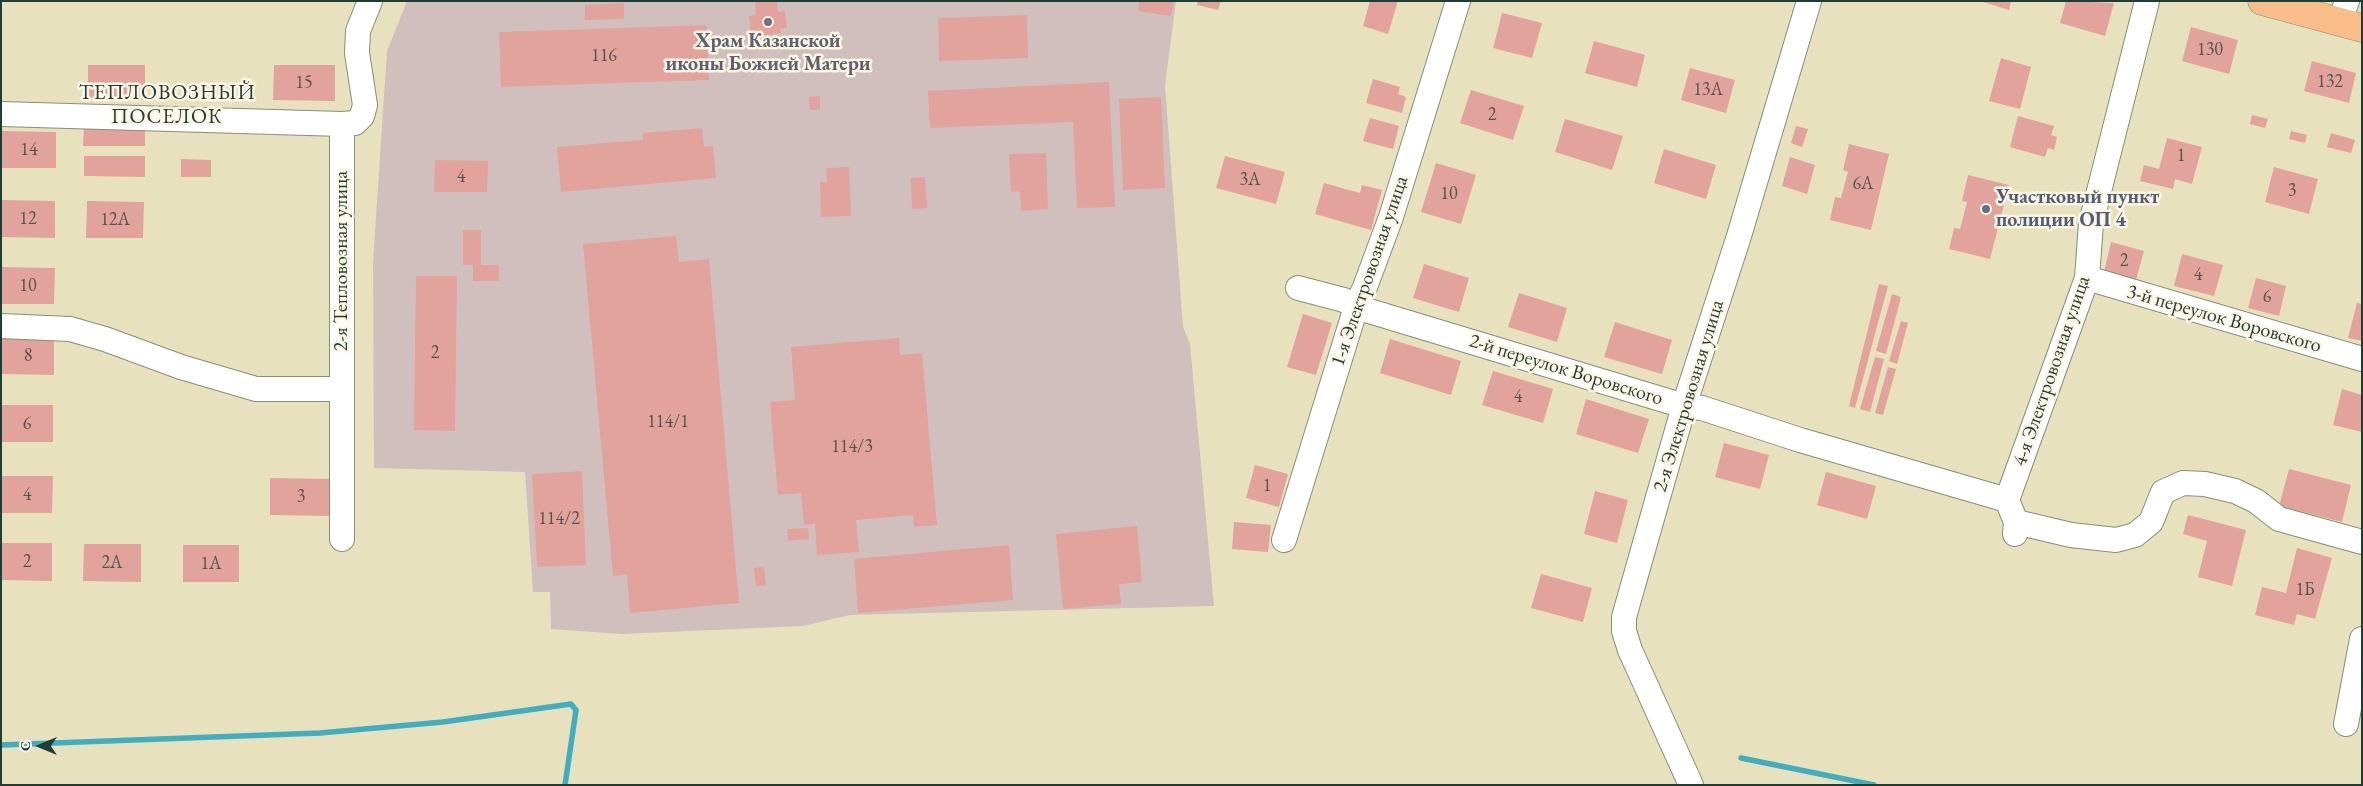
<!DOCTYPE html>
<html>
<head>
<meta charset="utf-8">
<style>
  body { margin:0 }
  #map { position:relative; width:2363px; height:786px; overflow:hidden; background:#e8e1be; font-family:"EB Garamond",serif }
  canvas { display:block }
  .frame { position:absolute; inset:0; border:2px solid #1f3d34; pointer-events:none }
  .north { position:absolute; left:15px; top:721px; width:50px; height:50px; -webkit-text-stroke:4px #fcf5e5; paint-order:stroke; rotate:270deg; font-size:14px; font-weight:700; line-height:20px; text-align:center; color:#1f3d34 }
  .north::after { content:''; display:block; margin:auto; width:18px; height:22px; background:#1f3d34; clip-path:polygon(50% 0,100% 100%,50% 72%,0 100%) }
</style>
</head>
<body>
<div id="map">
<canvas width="2363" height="786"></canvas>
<div class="frame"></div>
<div class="north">С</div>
</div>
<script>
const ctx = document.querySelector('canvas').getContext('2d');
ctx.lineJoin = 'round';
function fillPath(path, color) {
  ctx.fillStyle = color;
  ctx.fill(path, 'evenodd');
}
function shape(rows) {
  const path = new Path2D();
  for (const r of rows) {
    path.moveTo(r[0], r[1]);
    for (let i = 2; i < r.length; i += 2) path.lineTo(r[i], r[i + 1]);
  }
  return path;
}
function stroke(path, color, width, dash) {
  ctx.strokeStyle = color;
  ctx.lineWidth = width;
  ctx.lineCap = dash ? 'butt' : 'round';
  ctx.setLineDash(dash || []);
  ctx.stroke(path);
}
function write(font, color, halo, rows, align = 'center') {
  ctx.font = font + ' "EB Garamond",serif';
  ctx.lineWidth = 5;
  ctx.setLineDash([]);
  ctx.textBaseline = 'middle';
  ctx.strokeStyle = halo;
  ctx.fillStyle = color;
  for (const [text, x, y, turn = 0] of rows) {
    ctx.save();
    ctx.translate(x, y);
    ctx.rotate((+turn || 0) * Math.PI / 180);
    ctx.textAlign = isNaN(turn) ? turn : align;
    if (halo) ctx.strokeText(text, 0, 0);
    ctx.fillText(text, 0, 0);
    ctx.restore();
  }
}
const industrial = shape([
  [407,1,1176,1,1165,85,1183,327,1190,344,1214,606,850,615,803,626,622,634,551,629,550,592,533,592,525,472,374,468,373,262,387,51]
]);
const stream = shape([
  [1,745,320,733,443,722,571,704,576,710,565,785],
  [1741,758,1874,785]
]);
const building = shape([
  [755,1,777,1,778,12,785,11,787,28,780,29,781,33,759,36,759,32,751,33,749,16,756,15],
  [1139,1,1174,1,1171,16,1138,11],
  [1198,1,1221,1,1218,10,1197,5],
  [1370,1,1398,1,1388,34,1363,26],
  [1980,1,2011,1,2009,10],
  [2066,1,2114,3,2105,36,2060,23],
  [624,3,624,19,585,20,585,5],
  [1502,13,1542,23,1532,58,1493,48],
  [1027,15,1028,58,939,61,938,18],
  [707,25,709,80,501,87,499,32],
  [2191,27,2238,40,2229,74,2182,61],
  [1594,41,1645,55,1637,87,1585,73],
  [2001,58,2031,67,2020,109,1989,101],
  [2312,61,2356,73,2349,103,2304,91],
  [88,65,145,65,145,100,88,100],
  [274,65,335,65,335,101,273,100],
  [1690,68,1735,80,1726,113,1681,100],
  [1373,79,1400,87,1398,94,1406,97,1402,113,1366,103],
  [1109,82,1115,207,1077,208,1073,122,930,128,928,91],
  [1471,90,1524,106,1513,140,1460,123],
  [820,96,820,110,810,110,809,97],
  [1161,97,1165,188,1123,190,1119,99],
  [2252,115,2268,119,2265,128,2250,124],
  [2018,116,2054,126,2051,135,2057,137,2054,150,2048,148,2045,157,2010,147],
  [1370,118,1399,126,1393,149,1363,141],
  [1565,119,1623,136,1612,170,1555,152],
  [84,125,145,126,145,146,83,146],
  [1796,126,1808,129,1802,147,1791,143],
  [702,128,704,147,713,146,716,178,561,192,557,147,643,140,642,133],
  [1,131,56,132,56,168,1,168],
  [2291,131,2307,135,2305,143,2289,139],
  [2331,133,2355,140,2351,153,2327,147],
  [2167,138,2202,147,2192,184,2175,179,2173,189,2140,181,2144,165,2159,169],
  [1849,144,1889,154,1871,230,1830,220,1835,197,1841,198,1848,172,1843,170],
  [1664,149,1716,165,1706,199,1654,183],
  [1046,153,1048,209,1021,211,1020,191,1011,192,1009,154],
  [84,156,145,156,145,177,84,176],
  [1225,156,1285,172,1276,204,1216,188],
  [1790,157,1815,165,1807,194,1782,186],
  [181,159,211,160,211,177,181,177],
  [435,160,488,161,487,192,434,192],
  [1436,163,1476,175,1461,224,1421,212],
  [849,167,851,216,821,217,820,182,827,182,826,168],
  [2274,167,2318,179,2309,214,2265,202],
  [1968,175,2009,185,1990,259,1949,249,1954,228,1960,229,1967,202,1962,201],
  [925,177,927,208,912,209,911,178],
  [1324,183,1360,193,1362,185,1382,190,1371,230,1315,214],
  [1,200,55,201,55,238,1,237],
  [87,201,144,202,143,238,86,238],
  [463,230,481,230,481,265,499,265,499,281,473,281,473,265,463,265],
  [676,236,679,262,709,259,739,603,630,613,627,574,613,576,583,244],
  [2111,242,2144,251,2136,280,2104,272],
  [2182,254,2223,265,2214,296,2174,286],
  [1424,264,1469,278,1459,312,1413,298],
  [1,267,55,268,54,304,1,304],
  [416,276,457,276,455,431,414,430],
  [2256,278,2286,286,2279,316,2248,308],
  [1879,284,1888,286,1855,408,1849,406],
  [1519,293,1567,308,1557,342,1508,327],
  [1892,294,1901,297,1886,354,1876,351],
  [2357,303,2362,304,2362,341,2348,338],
  [1303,314,1332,323,1316,375,1287,367],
  [1901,321,1908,323,1897,364,1889,361],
  [1615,322,1672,340,1662,374,1604,357],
  [1,338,54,338,54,375,1,374],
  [899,338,900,355,922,353,937,525,914,527,913,515,856,520,859,552,817,555,815,524,804,525,801,493,778,495,770,402,795,400,791,347],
  [1390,339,1461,361,1451,395,1380,373],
  [1875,357,1884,359,1870,412,1860,409],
  [1888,367,1896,369,1883,415,1875,413],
  [1493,371,1553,389,1543,423,1482,405],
  [2342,389,2362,395,2362,432,2333,425],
  [1586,399,1649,419,1638,453,1576,434],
  [1,405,53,405,53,442,1,442],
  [1724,443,1769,455,1760,489,1715,477],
  [1255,465,1288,474,1279,507,1246,498],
  [2289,469,2351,485,2342,522,2279,506],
  [582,471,586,565,537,567,532,474],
  [1826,472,1876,486,1867,519,1817,505],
  [1,476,53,476,52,513,1,513],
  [270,478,331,479,331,516,270,515],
  [1595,491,1628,500,1617,543,1584,534],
  [2188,515,2246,530,2232,586,2198,577,2207,541,2183,534],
  [1234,522,1271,525,1268,552,1232,549],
  [1137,526,1142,582,1119,584,1121,604,1063,609,1056,534],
  [808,528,809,539,788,541,787,529],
  [1,543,52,543,52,581,1,580],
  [84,544,141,544,141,582,83,581],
  [183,545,239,545,239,582,183,582],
  [1009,545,1013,600,858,613,854,559],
  [2297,548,2332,558,2315,619,2297,614,2294,625,2255,615,2262,587,2286,593],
  [764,567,766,585,756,586,754,568],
  [1541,574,1592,588,1583,622,1531,608]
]);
const minor = shape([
  [2340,22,2347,1],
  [1,114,342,124],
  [2087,278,2362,359],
  [1298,288,1344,300,1356,307,1684,406,1702,408,1800,440,2007,500],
  [1,326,70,329,105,339,181,367,256,389,341,389],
  [2016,522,2071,535,2116,540,2135,535,2151,522,2163,492,2183,483,2205,484,2235,491,2256,501,2279,519,2362,542],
  [2015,534,2016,522,2007,500,2087,278,2091,223,2147,1],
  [342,539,342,124,355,123,362,116,365,105,357,53,358,31,370,1],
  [1284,540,1356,307,1365,287,1391,217,1458,1],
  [2346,724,2362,639],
  [1691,785,1630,650,1624,631,1624,617,1684,406,1739,236,1809,1]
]);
const major = shape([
  [2262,1,2362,28]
]);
const markers = [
  [768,22,5,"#6b7280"],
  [1986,209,5,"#5c6f8a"]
];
const numberNames = [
  ["130",2210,50],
  ["116",604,56],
  ["132",2330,82],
  ["15",304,83],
  ["13А",1708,90],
  ["2",1492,115],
  ["14",29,150],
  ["1",2181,156],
  ["4",461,177],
  ["3А",1250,180],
  ["6А",1863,184],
  ["3",2292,191],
  ["10",1449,194],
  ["12",28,219],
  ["12А",115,220],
  ["2",2124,261],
  ["4",2198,275],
  ["10",28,286],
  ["6",2267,297],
  ["2",435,353],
  ["8",28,356],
  ["4",1518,397],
  ["114/1",668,422],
  ["6",27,424],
  ["114/3",852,447],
  ["1",1267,486],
  ["4",27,495],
  ["3",301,497],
  ["114/2",559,519],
  ["2",27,562],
  ["2А",112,563],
  ["1А",211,564],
  ["1Б",2305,590]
];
const worshipNames = [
  ["Храм Казанской",768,42],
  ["иконы Божией Матери",768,65]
];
const serviceNames = [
  ["Участковый пункт",1996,198],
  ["полиции ОП 4",1996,221]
];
const streetNames = [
  ["2-я Тепловозная улица",342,261,-90],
  ["1-я Электровозная улица",1370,271,-71],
  ["3-й переулок Воровского",2224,319,16],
  ["2-й переулок Воровского",1566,370,17],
  ["4-я Электровозная улица",2052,371,-71],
  ["2-я Электровозная улица",1689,396,-73]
];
const neighbourhoodNames = [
  ["ТЕПЛОВОЗНЫЙ",167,93],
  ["ПОСЕЛОК",167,117]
];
fillPath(industrial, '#d1bfbd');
stroke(stream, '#41adbf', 5.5);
fillPath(building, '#e2a39c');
stroke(minor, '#848f79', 26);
stroke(major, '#848f79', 29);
stroke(minor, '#fff', 24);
stroke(major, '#f8bd89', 28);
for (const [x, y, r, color] of markers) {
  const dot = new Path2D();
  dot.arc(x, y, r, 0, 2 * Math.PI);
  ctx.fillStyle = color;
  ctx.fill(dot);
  stroke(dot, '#fcf5e5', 2);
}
write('18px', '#50564e', null, numberNames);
write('bold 20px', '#5b616d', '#fcf5e5', worshipNames);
write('bold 20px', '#4e5e75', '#fcf5e5', serviceNames, 'left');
write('20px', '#1f3d34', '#fcf5e5', streetNames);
ctx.letterSpacing = '1px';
write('21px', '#1f3d34', '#fcf5e5', neighbourhoodNames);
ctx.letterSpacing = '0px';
</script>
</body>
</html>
